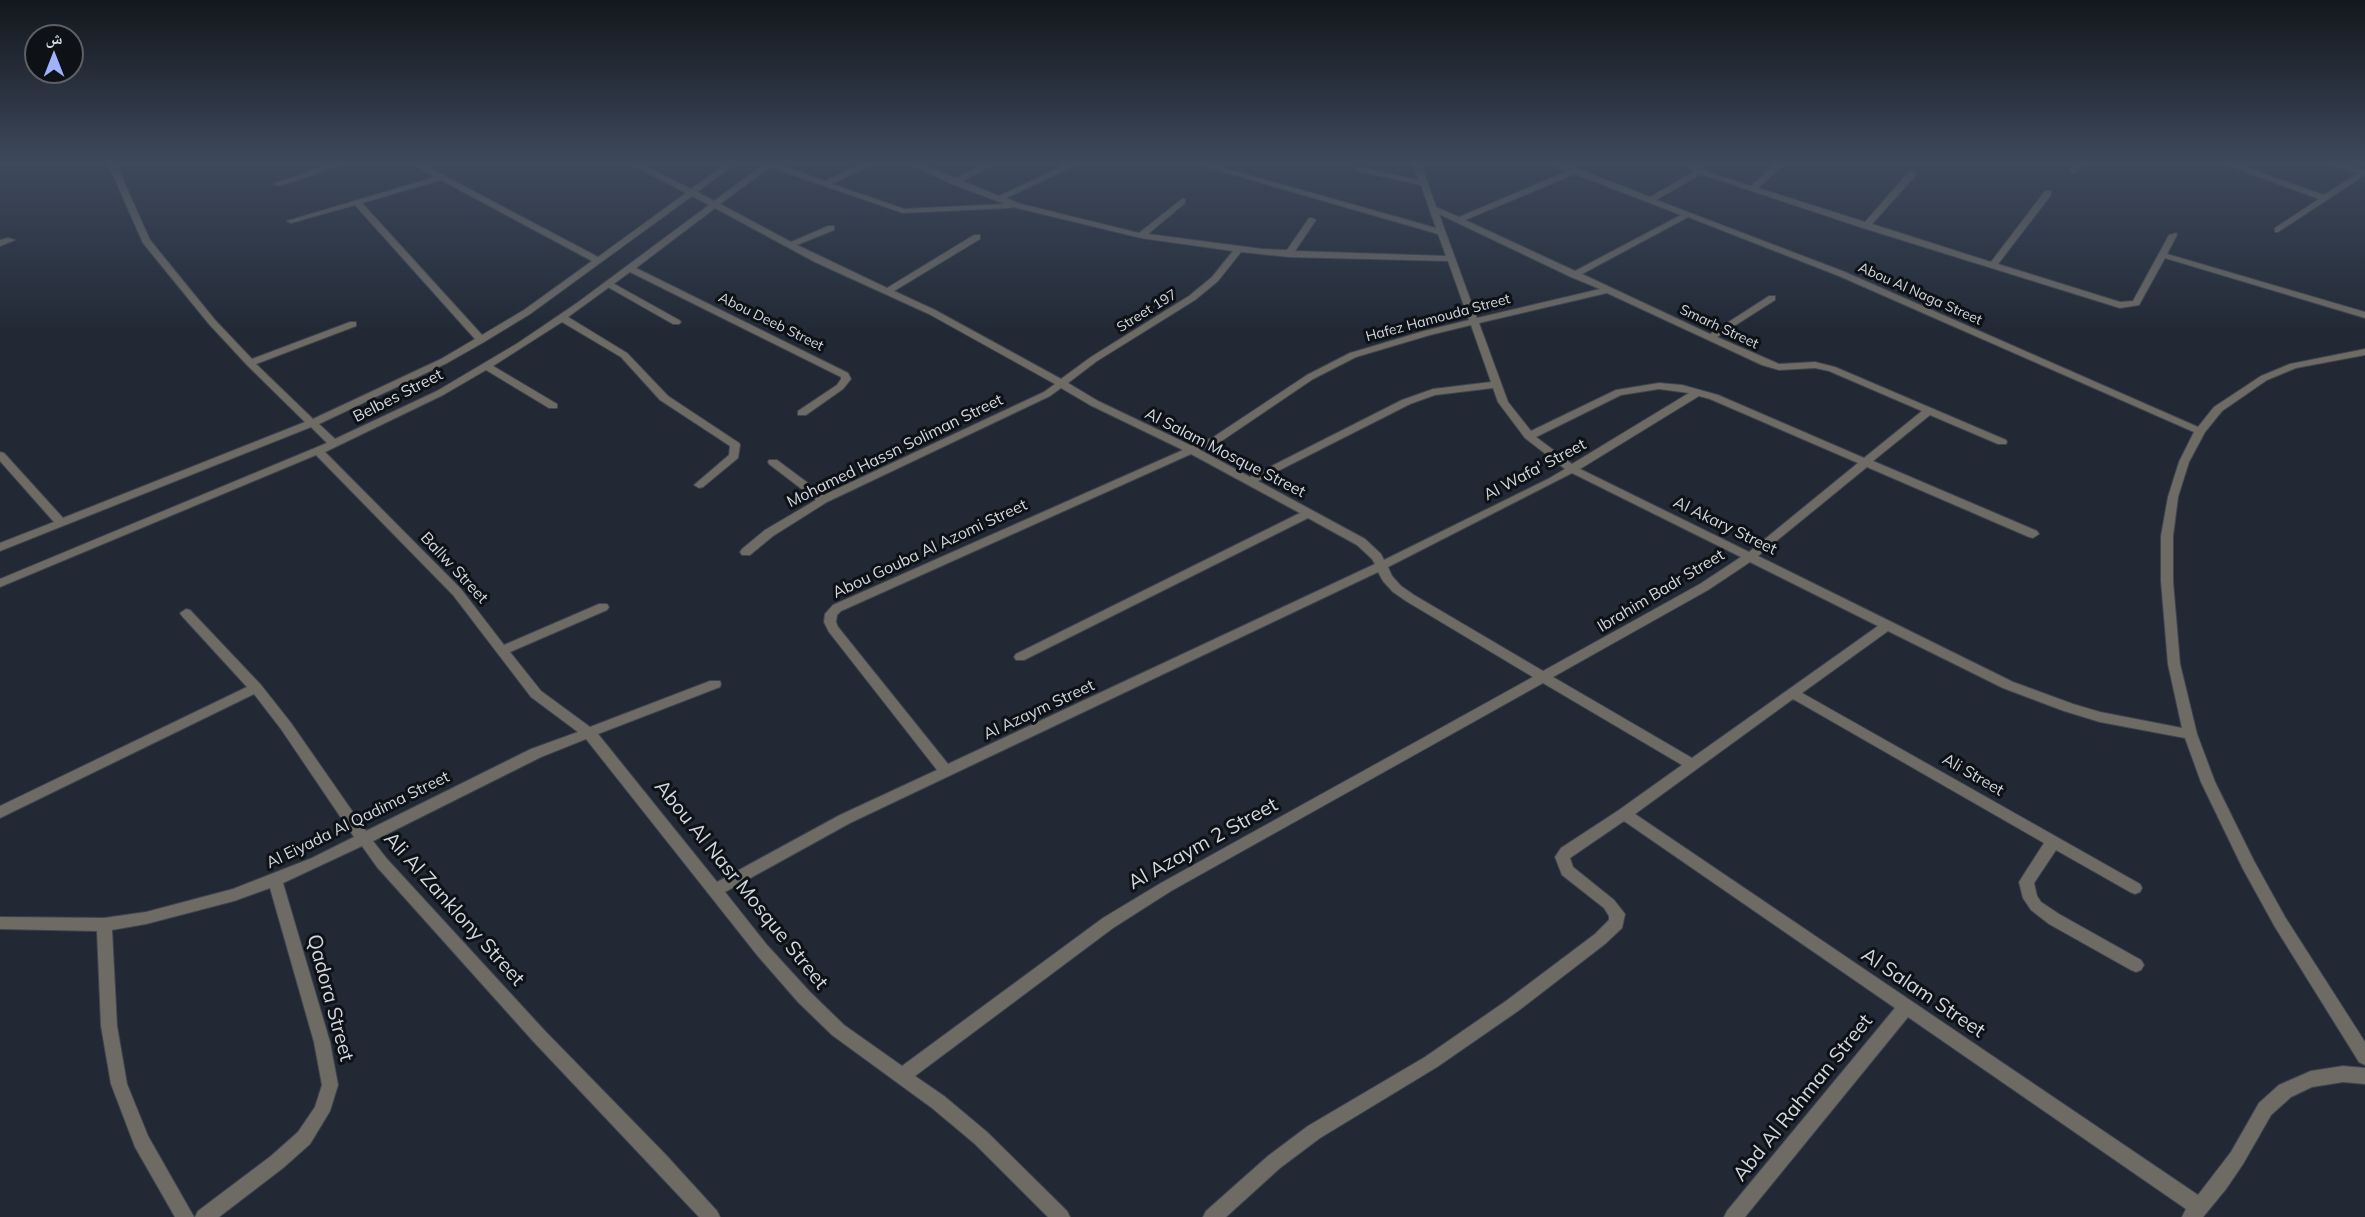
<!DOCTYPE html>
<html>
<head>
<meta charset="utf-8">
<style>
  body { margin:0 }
  #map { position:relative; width:2365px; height:1217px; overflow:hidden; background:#222935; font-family:Mulish,"Noto Naskh Arabic",sans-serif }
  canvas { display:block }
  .north { position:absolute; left:24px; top:24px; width:60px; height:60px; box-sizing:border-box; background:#0e1217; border:2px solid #5d6167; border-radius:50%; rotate:0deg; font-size:16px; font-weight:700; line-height:24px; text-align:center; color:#d3d8e0 }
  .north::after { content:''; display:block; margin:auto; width:21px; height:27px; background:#9fb3fd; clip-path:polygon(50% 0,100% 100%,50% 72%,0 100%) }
</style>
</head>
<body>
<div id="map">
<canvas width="2365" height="1217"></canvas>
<div class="north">ش</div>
</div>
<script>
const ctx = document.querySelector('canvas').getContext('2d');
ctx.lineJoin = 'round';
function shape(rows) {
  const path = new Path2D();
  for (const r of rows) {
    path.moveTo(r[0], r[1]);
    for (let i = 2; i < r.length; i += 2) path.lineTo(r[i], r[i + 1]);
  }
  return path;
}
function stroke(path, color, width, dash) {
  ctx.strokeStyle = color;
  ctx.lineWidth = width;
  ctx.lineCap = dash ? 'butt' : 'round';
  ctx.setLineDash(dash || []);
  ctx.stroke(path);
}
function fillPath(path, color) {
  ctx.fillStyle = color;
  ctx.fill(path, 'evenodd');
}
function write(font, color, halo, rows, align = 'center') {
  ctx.font = font + ' Mulish,sans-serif';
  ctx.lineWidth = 6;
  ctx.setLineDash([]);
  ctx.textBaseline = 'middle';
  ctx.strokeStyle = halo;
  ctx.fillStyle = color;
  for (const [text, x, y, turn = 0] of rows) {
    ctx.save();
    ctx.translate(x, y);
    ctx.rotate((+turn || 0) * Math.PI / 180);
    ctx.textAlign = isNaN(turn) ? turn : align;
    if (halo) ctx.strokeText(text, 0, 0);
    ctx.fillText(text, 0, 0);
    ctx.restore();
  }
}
const service = shape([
  [609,281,679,320,681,322,679,324,673,324,606,286,605,284,609,281]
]);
const minor = shape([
  [108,164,116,164,150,240,215,320,252,359,350,322,356,322,356,326,256,364,313,419,441,359,475,339,355,205,291,223,287,221,435,177,412,164,422,164,598,257,686,193,631,164,641,164,691,189,726,164,735,164,697,192,714,201,764,164,777,164,825,181,862,164,873,164,832,184,904,209,1005,204,952,184,909,164,920,164,956,178,985,164,996,164,963,181,999,196,1067,164,1078,164,1006,198,1021,204,1139,233,1182,199,1185,199,1185,203,1148,234,1262,249,1287,250,1309,218,1312,218,1316,220,1295,251,1446,256,1438,234,1196,164,1209,164,1436,228,1421,185,1357,171,1357,167,1419,180,1413,164,1421,164,1436,207,1459,217,1568,171,1553,164,1565,164,1650,197,1695,171,1685,164,1695,164,1711,173,1751,186,1775,164,1784,164,1758,188,1865,222,1909,172,1912,172,1916,174,1915,176,1872,224,1991,262,2045,191,2051,191,2051,195,1998,264,2120,302,2133,301,2169,235,2176,233,2177,235,2167,254,2365,312,2365,318,2165,258,2139,305,2120,308,1863,228,1701,174,1656,200,1845,272,2198,427,2214,407,2261,376,2290,364,2365,349,2365,355,2296,368,2267,380,2222,411,2205,432,2189,462,2178,497,2173,536,2173,581,2180,664,2197,734,2215,782,2254,861,2285,917,2365,1042,2365,1065,2359,1062,2275,927,2243,869,2201,782,2185,738,2100,722,2064,711,2003,688,1888,631,1802,693,2140,884,2142,888,2140,892,2135,894,2130,892,2056,850,2034,883,2037,896,2041,902,2059,914,2141,960,2144,965,2141,970,2136,972,2131,970,2049,924,2031,910,2023,898,2019,882,2044,843,1793,699,1635,814,2198,1195,2231,1152,2259,1103,2279,1085,2311,1071,2343,1066,2365,1068,2365,1084,2343,1082,2312,1087,2291,1097,2271,1115,2243,1164,2226,1189,2203,1217,2182,1217,2186,1209,1908,1017,1745,1217,1724,1217,1727,1211,1895,1008,1624,821,1570,858,1573,867,1614,900,1625,914,1622,928,1605,944,1518,1011,1437,1067,1320,1138,1280,1168,1226,1217,1203,1217,1206,1211,1268,1156,1308,1126,1425,1057,1506,1001,1595,934,1609,920,1609,916,1604,908,1562,875,1555,857,1561,848,1619,810,1682,765,1543,683,1171,891,1113,928,915,1076,944,1096,987,1132,1067,1211,1070,1217,1048,1217,975,1144,932,1108,832,1035,798,1002,757,955,586,739,541,757,373,841,387,859,545,1031,666,1155,717,1211,720,1217,699,1217,533,1041,377,867,362,846,283,883,330,1042,338,1085,330,1111,310,1144,283,1168,219,1217,195,1217,198,1211,271,1156,298,1132,315,1107,322,1085,314,1042,270,888,234,901,146,924,112,930,117,1026,127,1084,148,1136,194,1217,175,1217,135,1147,111,1084,101,1026,97,931,0,929,0,917,104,918,146,912,233,889,312,858,354,837,281,729,254,694,0,818,0,806,247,687,182,616,180,613,186,609,190,610,261,685,291,723,366,831,531,749,578,732,531,697,453,595,316,455,0,587,0,579,327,443,311,427,0,551,0,543,54,522,0,461,0,452,4,453,63,518,305,422,247,365,209,324,143,243,108,164],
  [770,167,903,213,1009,208,1013,207,1141,238,1233,251,1212,277,1189,296,1091,357,1061,379,935,310,894,291,980,239,980,235,974,235,887,288,797,245,834,230,834,226,828,226,791,242,720,204,770,167],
  [1575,174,1681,215,1575,271,1465,220,1575,174],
  [441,180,592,261,524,310,482,335,362,203,441,180],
  [692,196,709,205,577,303,518,343,437,391,335,439,319,424,447,363,484,342,530,314,692,196],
  [715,208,815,262,929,314,1055,384,1044,392,824,495,777,460,769,460,768,462,769,464,816,500,765,530,742,549,740,552,742,555,750,555,773,536,827,502,1050,396,1061,388,1090,405,1183,450,833,605,825,614,824,622,829,632,937,770,840,815,717,882,598,734,720,687,721,684,720,681,710,681,590,727,541,691,510,652,607,610,609,607,607,604,599,604,504,645,461,589,325,452,443,395,486,370,549,408,557,408,557,404,493,366,562,322,621,357,660,400,730,446,729,455,694,485,699,488,703,487,738,458,740,445,739,443,668,396,627,353,568,317,630,272,841,377,841,379,837,385,798,411,798,415,806,415,843,389,851,379,848,373,636,268,715,208],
  [1439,214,1571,277,1600,289,1477,318,1439,214],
  [1688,217,1839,276,2194,432,2179,462,2168,497,2161,536,2161,581,2168,664,2182,728,2100,712,2073,704,2013,682,1758,556,1867,467,2029,537,2033,538,2039,534,2037,531,1873,461,1930,415,1998,444,2006,444,2007,442,2006,440,1835,367,1815,362,1779,364,1717,337,1775,300,1775,296,1769,296,1710,334,1582,274,1688,217],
  [1241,252,1289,257,1448,261,1469,320,1424,331,1350,353,1307,375,1212,438,1192,446,1098,401,1068,383,1097,361,1195,300,1218,281,1241,252],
  [1607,293,1762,365,1779,370,1815,368,1829,371,1922,411,1864,458,1718,395,1682,385,1659,383,1616,390,1531,431,1508,402,1479,323,1607,293],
  [1471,325,1491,382,1433,389,1402,400,1250,477,1200,450,1220,442,1313,379,1356,357,1430,335,1471,325],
  [1493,388,1498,402,1525,438,1565,469,1548,479,1384,560,1381,554,1365,539,1258,481,1410,404,1435,395,1493,388],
  [1659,389,1689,393,1572,464,1536,437,1621,395,1659,389],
  [1699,396,1710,399,1858,463,1749,552,1580,469,1699,396],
  [1191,454,1300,513,1016,654,1014,657,1016,660,1024,660,1308,518,1357,545,1372,559,1375,564,948,764,838,627,836,622,837,615,841,611,1191,454],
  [1572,473,1741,557,1700,584,1543,671,1414,595,1401,586,1392,576,1388,567,1572,473],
  [1750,562,1878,626,1692,758,1553,677,1708,590,1750,562],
  [1378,572,1383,581,1393,592,1406,601,1533,677,1161,883,1103,918,902,1066,844,1025,810,992,767,945,725,892,850,823,1378,572],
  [330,164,343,164,280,186,273,184,330,164],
  [2075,164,2084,164,2077,172,2071,172,2070,170,2075,164],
  [2224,164,2236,164,2324,195,2358,173,2324,164,2340,164,2365,170,2365,175,2278,232,2275,232,2275,228,2319,199,2224,164],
  [8,238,15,240,0,246,0,240,8,238]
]);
const farStreetnames = [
  ["Abou Al Naga Street",1920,294,24],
  ["Street 197",1147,311,-32],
  ["Hafez Hamouda Street",1438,318,-15],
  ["Abou Deeb Street",771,322,26],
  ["Smarh Street",1719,327,25]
];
const streetNames = [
  ["Belbes Street",398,396,-27],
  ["Mohamed Hassn Soliman Street",895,451,-26],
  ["Al Salam Mosque Street",1225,453,27],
  ["Al Wafa' Street",1535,470,-28],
  ["Al Akary Street",1725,526,26],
  ["Abou Gouba Al Azomi Street",930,549,-25],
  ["Ballw Street",454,568,47],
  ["Ibrahim Badr Street",1661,591,-31],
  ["Al Azaym Street",1039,710,-25],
  ["Ali Street",1973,775,30],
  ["Al Eiyada Al Qadima Street",358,820,-26]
];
const nearStreetnames = [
  ["Al Azaym 2 Street",1203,844,-29],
  ["Abou Al Nasr Mosque Street",741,885,51],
  ["Ali Al Zanklony Street",454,909,48],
  ["Al Salam Street",1923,993,34],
  ["Qadora Street",330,998,75],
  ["Abd Al Rahman Street",1803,1098,-51]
];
stroke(service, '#3e4550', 2);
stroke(minor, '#3e4550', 2);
fillPath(service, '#6e6b64');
fillPath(minor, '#6e6b64');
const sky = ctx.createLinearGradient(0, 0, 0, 335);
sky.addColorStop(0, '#13171d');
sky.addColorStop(0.49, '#3e495c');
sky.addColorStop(1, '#3e495c00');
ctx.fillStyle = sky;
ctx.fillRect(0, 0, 2365, 335);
write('14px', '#d3d8e0', '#0e1217', farStreetnames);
write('16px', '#d3d8e0', '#0e1217', streetNames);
write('20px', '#d3d8e0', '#0e1217', nearStreetnames);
</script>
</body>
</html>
